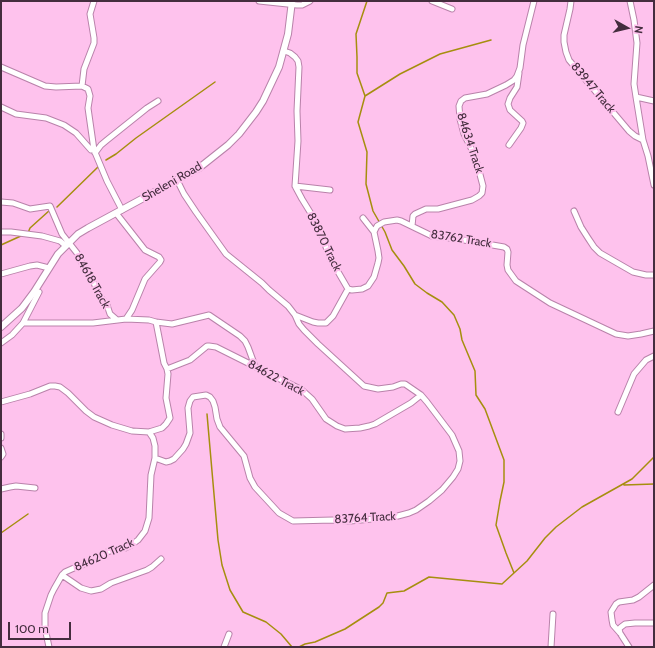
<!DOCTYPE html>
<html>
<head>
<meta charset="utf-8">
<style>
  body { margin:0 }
  #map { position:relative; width:655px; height:648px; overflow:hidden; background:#fec2ed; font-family:Cabin,sans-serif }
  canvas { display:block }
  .frame { position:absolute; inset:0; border:2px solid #442d3e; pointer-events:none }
  .north { position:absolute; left:607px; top:8px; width:40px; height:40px; -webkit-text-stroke:3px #fec2ed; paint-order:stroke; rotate:98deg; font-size:11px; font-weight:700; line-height:16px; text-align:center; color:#442d3e }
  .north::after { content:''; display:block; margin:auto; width:14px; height:18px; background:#442d3e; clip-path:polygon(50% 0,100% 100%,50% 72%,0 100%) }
  .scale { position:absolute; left:8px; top:622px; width:63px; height:18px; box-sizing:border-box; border:2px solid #442d3e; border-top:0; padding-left:5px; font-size:12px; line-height:14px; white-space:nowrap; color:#442d3e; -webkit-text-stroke:3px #fec2ed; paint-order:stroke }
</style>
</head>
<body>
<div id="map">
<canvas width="655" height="648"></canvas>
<div class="frame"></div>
<div class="north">N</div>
<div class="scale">100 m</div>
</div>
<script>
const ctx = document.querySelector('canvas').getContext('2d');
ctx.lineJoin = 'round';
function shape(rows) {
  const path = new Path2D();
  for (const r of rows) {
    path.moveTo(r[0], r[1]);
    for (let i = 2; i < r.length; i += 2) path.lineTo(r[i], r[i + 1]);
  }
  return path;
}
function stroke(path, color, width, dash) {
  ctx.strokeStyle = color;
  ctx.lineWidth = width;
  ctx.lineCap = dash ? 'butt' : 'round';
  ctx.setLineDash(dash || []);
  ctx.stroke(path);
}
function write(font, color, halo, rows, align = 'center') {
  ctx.font = font + ' Cabin,sans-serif';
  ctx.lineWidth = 4;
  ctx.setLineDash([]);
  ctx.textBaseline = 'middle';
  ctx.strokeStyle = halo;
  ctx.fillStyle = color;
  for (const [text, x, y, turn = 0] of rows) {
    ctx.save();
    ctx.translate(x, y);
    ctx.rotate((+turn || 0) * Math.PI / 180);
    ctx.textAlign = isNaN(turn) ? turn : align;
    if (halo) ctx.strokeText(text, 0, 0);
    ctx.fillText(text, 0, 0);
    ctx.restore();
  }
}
const stream = shape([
  [491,40,440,54,400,74,365,96,358,122,367,152,366,184,373,211,385,232,392,250,404,266,415,284,427,293,442,302,454,315,460,329,462,340,475,371,476,395,485,409,504,460,504,482,500,501,496,525,506,553,514,573],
  [365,96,357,73,357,57,356,34,367,1],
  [106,160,116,154,136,138,215,82],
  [57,207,99,166],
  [28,233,30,228,50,210],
  [1,245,23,235],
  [207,414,218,540,222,565,230,590,243,612,266,622,281,634,292,647],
  [624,485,654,484],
  [1,533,28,514],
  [299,647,305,644,315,642,345,629,379,607,383,603,387,593,404,591,429,577,502,584,527,561,545,538,556,527,582,507,632,479,654,457]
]);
const minor = shape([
  [259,1,297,5,302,5,310,1],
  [432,1,452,9],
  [571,1,570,9,564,35,564,42,566,52,569,60,629,131,635,136,643,140],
  [630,1,634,20,637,43,634,84,636,97,643,140,648,156,654,185],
  [284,51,290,53,295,57,298,61,299,67,297,111,298,141,295,186,302,199,318,225,330,258,348,289,352,290,362,289,368,286,374,277,378,263,379,258,378,251,374,232,363,218],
  [1,67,45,86,56,87,82,86,88,89,90,96,88,108,94,150,107,181,122,210],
  [82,86,84,69,94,43,94,38,90,14,94,1],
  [636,97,654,101],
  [1,107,16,114,46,118,64,125,76,133,91,150,94,150],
  [509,145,521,128,523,123,522,121,510,110,508,104,510,98,517,87,519,73],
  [95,153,101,145,107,140,147,108,158,101],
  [177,180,184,194,196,212,226,254,262,283,269,290,288,306,295,315,313,322,318,323,326,323,333,316,348,289],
  [295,186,330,190],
  [1,202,13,203,30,209,50,206,62,234,77,253,82,263,92,277,98,294,107,305,110,314,117,320],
  [574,211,581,227,588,238,594,247,600,253,633,272,646,275,654,275],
  [116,213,145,250,159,257,161,260,160,262,145,279,132,310,126,319],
  [412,226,413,216,415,214,426,209,438,209,472,200,479,196,482,193,483,186,478,167,474,154,464,134,460,119,459,106,461,101,465,98,487,94,506,85,514,80,517,76,520,68,523,45,534,1],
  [1,232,11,232,42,236,60,241,66,246],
  [374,232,377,226,384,222,397,220,401,221,432,236,458,239,504,247,507,249,508,252,507,265,508,270,516,281,550,303,616,334,628,336,641,334,654,331],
  [1,274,30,266,37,265,49,268],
  [156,322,172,324,209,315,240,336,245,341,248,347,255,366],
  [1,343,12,335,23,323,39,292],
  [167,369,190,360,207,346,209,346,216,347,302,390,312,399,326,419,337,426,345,429,360,428,369,426,375,424,411,403,421,395],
  [1,402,30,394,50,386,55,386,60,387,68,393,86,411,94,417,112,425,132,431,149,432,162,428,166,424,170,418,166,398,168,374,167,369,164,363,156,322,149,320,126,319,93,323,23,323],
  [618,412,634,374,646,360,654,356],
  [1,434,1,438],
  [1,448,3,454,1,457],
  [155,458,166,462,170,461,174,459,183,449,186,444,190,433,188,408,190,401,193,397,206,395,210,397,213,401,215,407,217,419,220,427,244,456,250,478,255,487,279,513,293,521,333,520,350,521,394,517,409,513,416,510,429,501,442,490,453,477,458,469,460,461,459,451,452,435,427,402,421,395,405,384,401,384,393,387,378,389,364,386,318,344,304,330,299,324,295,315],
  [1,489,10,487,16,486,35,488],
  [62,575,81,588,91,591,101,589,111,583,147,570,152,567,161,559],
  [620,633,619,629,621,627,625,624,635,623,654,623],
  [49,647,45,628,45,613,51,595,54,589,62,575,65,572,74,568,90,562,104,553,110,551,125,548,131,545,138,540,145,531,149,518,151,475,155,458,155,446,153,438,149,432],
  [224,647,229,634],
  [551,647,553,614],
  [629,647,620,633,613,625,612,620,611,612,616,604,619,602,633,600,639,597,654,585]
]);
const tertiary = shape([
  [1,327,22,308,34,292,58,254,78,234,88,228,199,168,228,145,239,134,256,112,263,101,279,67,288,34,292,1]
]);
const streetNames = [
  ["83947 Track",593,88,50],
  ["84634 Track",470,143,72],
  ["Sheleni Road",172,182,-30],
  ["83762 Track",461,239,9],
  ["83870 Track",324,242,64],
  ["84618 Track",92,281,61],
  ["84622 Track",276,378,28],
  ["83764 Track",365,518,-3],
  ["84620 Track",104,555,-24]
];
stroke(stream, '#a68e0e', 1.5);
stroke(minor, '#b982aa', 7);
stroke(tertiary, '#b982aa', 8);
stroke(minor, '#fff', 5);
stroke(tertiary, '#fff', 6);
write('12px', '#442d3e', '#fec2ed', streetNames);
</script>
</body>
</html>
